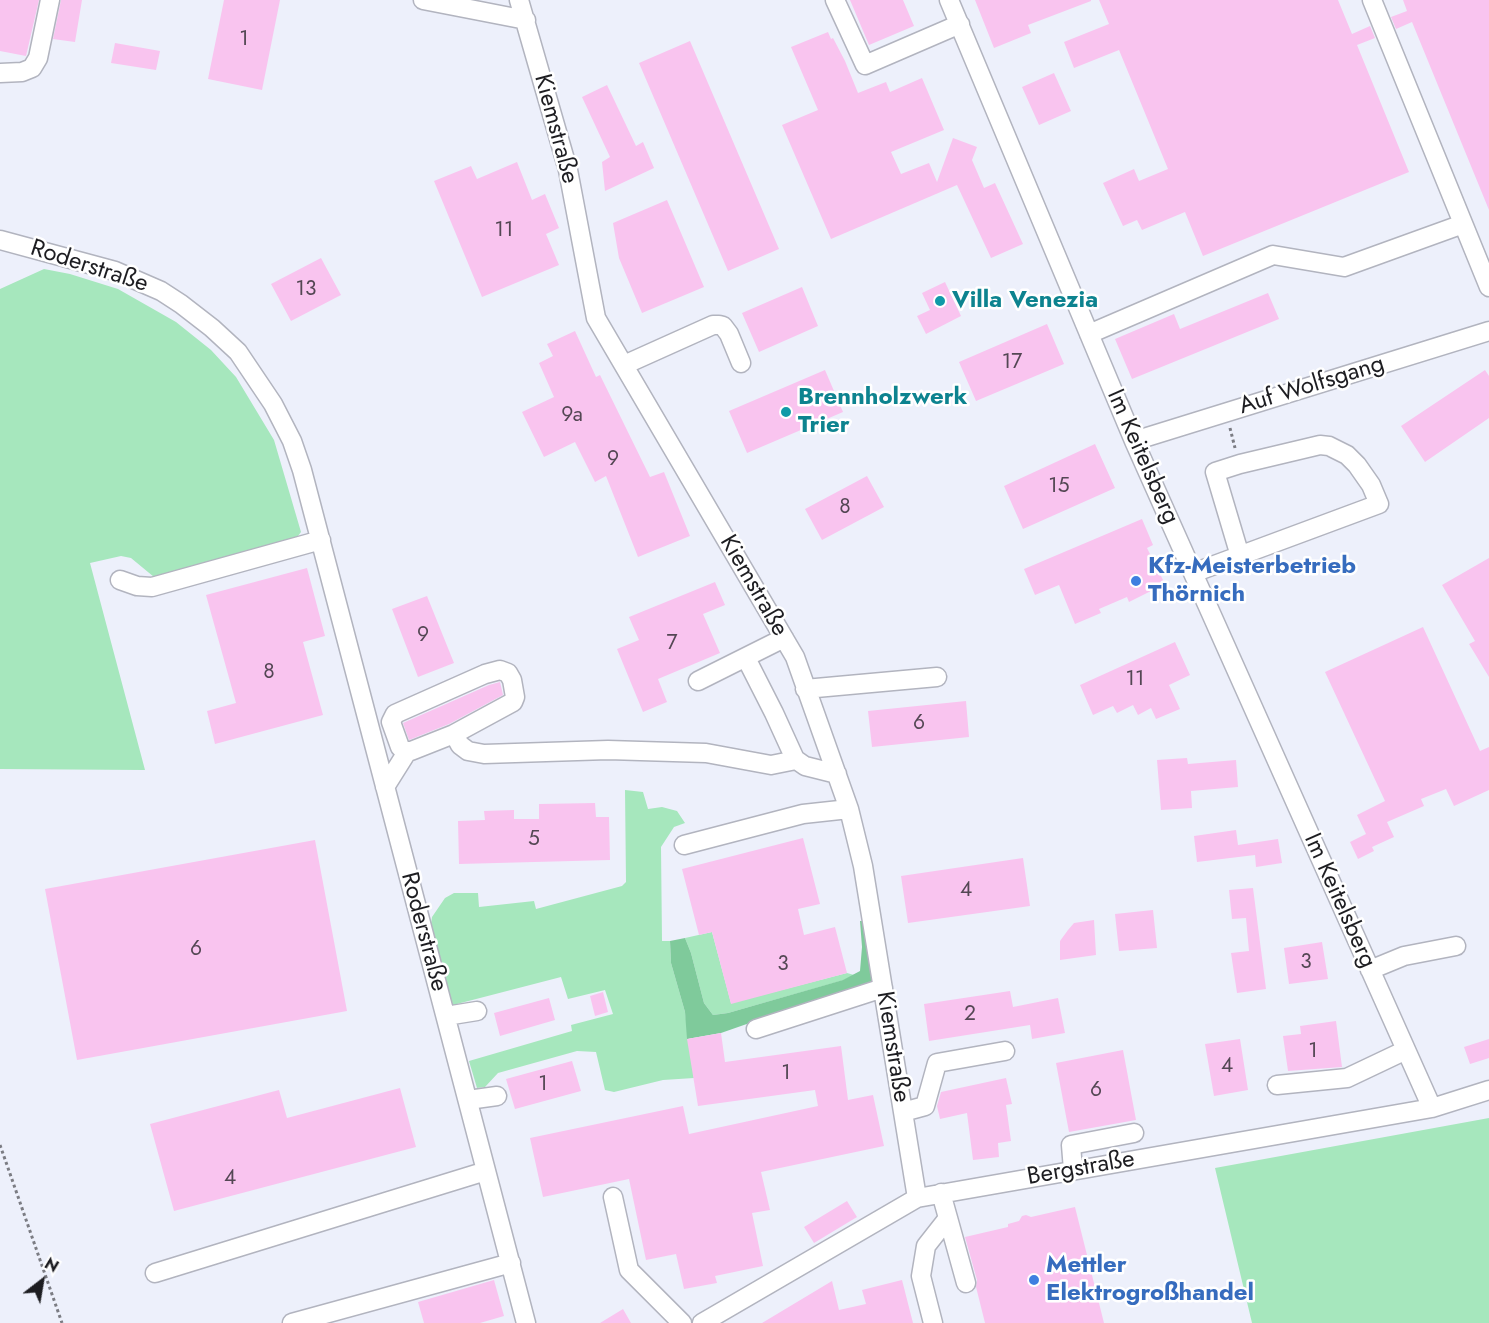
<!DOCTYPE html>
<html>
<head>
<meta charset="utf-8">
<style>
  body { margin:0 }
  #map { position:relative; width:1489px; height:1323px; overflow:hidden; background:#edf0fb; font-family:Jost,sans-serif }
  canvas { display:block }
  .north { position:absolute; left:12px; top:1251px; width:60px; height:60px; -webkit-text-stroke:4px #fff; paint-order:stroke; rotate:31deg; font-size:16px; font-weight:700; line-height:24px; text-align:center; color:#1d1d21 }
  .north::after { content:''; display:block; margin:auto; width:21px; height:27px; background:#1d1d21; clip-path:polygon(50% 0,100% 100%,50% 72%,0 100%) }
</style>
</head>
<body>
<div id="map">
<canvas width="1489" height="1323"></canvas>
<div class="north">N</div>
</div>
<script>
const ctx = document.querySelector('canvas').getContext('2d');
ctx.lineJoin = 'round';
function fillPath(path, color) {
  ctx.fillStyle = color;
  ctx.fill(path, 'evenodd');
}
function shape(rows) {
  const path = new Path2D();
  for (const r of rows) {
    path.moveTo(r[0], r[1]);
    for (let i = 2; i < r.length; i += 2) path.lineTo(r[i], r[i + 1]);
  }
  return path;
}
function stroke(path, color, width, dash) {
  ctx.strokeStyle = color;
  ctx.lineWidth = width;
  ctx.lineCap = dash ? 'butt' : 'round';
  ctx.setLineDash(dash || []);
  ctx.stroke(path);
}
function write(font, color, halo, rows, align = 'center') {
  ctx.font = font + ' Jost,sans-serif';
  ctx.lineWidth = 5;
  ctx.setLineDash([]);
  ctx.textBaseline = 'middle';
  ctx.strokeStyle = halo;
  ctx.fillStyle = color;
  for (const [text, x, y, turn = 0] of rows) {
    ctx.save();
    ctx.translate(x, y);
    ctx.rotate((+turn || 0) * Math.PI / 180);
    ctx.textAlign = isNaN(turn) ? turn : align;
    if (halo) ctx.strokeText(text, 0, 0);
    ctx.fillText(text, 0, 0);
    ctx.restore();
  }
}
const green = shape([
  [44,269,70,274,118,289,176,322,211,350,236,377,274,440,301,532,295,540,163,577,154,577,131,558,121,556,90,563,145,770,0,769,0,289],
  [625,790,643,792,648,809,662,807,677,811,685,823,674,827,661,847,662,941,670,941,671,963,685,1012,694,1078,663,1080,614,1092,605,1090,596,1052,577,1051,498,1073,485,1087,477,1088,469,1061,572,1031,571,1025,613,1014,605,990,568,999,561,977,453,1005,430,931,432,917,445,898,454,893,478,893,479,907,534,901,536,909,622,886,626,882],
  [712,932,731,1003,847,973,854,975,844,980,728,1013,713,1015,704,1003,691,953,685,938],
  [1489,1118,1489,1323,1252,1323,1215,1168]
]);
const forest = shape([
  [860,921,863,921,873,980,869,983,824,997,721,1033,687,1039,685,1012,671,963,670,941,685,938,691,953,704,1003,713,1015,728,1013,843,980,860,971,862,947]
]);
const building = shape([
  [0,0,39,0,26,56,0,51],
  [61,0,82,0,75,42,53,39],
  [224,0,280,0,262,90,208,79],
  [850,0,903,0,914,26,869,45],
  [975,0,1091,0,1091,1,1028,25,1031,33,994,48],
  [1099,0,1338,0,1352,34,1370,26,1375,38,1357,45,1409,172,1203,256,1185,212,1142,230,1137,220,1123,226,1103,183,1134,169,1139,181,1168,169,1119,50,1074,68,1064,42,1109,24],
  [1403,0,1489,0,1489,210,1412,22,1396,29,1391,17,1407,11],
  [828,32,831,39,833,38,845,61,858,93,886,82,890,92,922,78,944,130,891,152,901,174,929,163,937,182,953,138,977,147,972,160,984,188,995,183,1023,244,991,258,957,185,831,239,782,125,818,110,791,47],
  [690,41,779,249,728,271,639,63],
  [115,43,160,51,156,70,111,63],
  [1054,73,1071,111,1039,125,1022,87],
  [607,85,636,146,643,142,654,168,605,191,602,162,610,157,582,97],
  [517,162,532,200,545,194,559,228,546,234,559,265,482,297,434,181,471,166,477,179],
  [667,200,704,287,642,313,619,258,613,223],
  [321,258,341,295,291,321,271,284],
  [945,282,961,316,926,334,917,316,930,310,922,293],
  [802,287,818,326,759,352,742,313],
  [1268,293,1279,319,1132,379,1115,339,1174,314,1180,329],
  [1047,324,1064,364,976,401,959,362],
  [575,331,596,377,600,375,650,477,664,472,690,536,638,557,606,476,595,482,575,442,544,457,522,412,554,397,539,363,553,356,547,344],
  [825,370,843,412,747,453,729,411],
  [1485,370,1489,376,1489,418,1425,462,1401,426],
  [1095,444,1115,488,1023,529,1004,486],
  [867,476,884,507,822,540,805,509],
  [1142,519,1153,545,1147,548,1165,584,1129,602,1127,597,1099,609,1101,613,1075,624,1059,585,1035,595,1024,569],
  [1489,558,1489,677,1469,644,1475,641,1442,585],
  [307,568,325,636,303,642,323,715,215,744,207,711,236,703,206,595],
  [715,582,725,605,703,614,720,653,658,679,667,702,643,712,617,649,639,640,629,617],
  [427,596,454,663,418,677,392,609],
  [1423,627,1480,751,1489,747,1489,790,1454,806,1446,789,1421,799,1424,806,1387,822,1394,837,1372,847,1374,851,1358,859,1350,842,1366,834,1357,815,1385,801,1325,672],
  [1175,642,1190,675,1169,685,1180,709,1156,719,1151,708,1138,715,1133,705,1117,713,1113,706,1093,715,1080,685],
  [500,682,503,695,449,724,409,740,403,723,489,685],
  [966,701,969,737,872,747,868,711],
  [1187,758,1188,764,1236,760,1238,787,1191,791,1192,808,1161,810,1157,760],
  [595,803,596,817,609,817,610,860,459,864,458,821,485,820,484,811,514,810,514,819,539,819,539,804],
  [1236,830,1238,845,1278,839,1282,863,1256,867,1255,855,1197,862,1194,836],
  [803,838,820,904,798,909,804,935,835,927,847,973,731,1004,712,932,699,935,682,869],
  [315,840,347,1011,77,1060,45,889],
  [1023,858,1030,906,908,923,901,876],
  [1253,888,1266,989,1237,993,1231,953,1249,951,1246,918,1232,919,1229,890],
  [1153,910,1157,948,1119,951,1115,914],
  [1094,920,1096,955,1060,960,1060,941,1068,930,1074,923],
  [1322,942,1328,979,1289,984,1284,948],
  [1010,991,1013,1007,1058,998,1065,1033,1032,1039,1030,1025,929,1041,924,1004],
  [603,992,608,1012,595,1016,590,996],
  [549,998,555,1020,500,1036,494,1013],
  [1336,1021,1342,1067,1288,1071,1283,1036,1301,1034,1300,1026],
  [721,1033,725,1062,841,1046,848,1100,873,1095,884,1146,761,1172,770,1210,752,1213,763,1266,715,1276,717,1283,684,1289,676,1254,646,1260,629,1179,543,1197,530,1138,683,1106,689,1134,818,1106,815,1090,698,1106,687,1039],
  [1240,1039,1248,1090,1214,1096,1205,1044],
  [1489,1039,1489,1058,1470,1064,1464,1047],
  [1123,1050,1136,1120,1069,1132,1056,1063],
  [572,1061,581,1091,515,1109,506,1079],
  [1006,1078,1012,1104,1006,1105,1011,1141,998,1143,999,1157,973,1160,967,1113,940,1119,937,1106,941,1092],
  [400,1088,416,1147,174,1211,150,1124,279,1090,287,1118],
  [847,1201,857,1217,814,1243,804,1227],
  [1075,1207,1104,1323,985,1323,976,1287,977,1280,965,1237,1008,1227,1008,1224,1019,1221,1022,1216,1026,1215,1031,1217],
  [494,1280,504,1316,480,1323,424,1323,418,1302],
  [902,1280,913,1323,762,1323,832,1281,839,1310,866,1304,862,1290],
  [623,1309,631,1323,600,1323]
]);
const path = shape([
  [1230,428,1235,448],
  [0,1145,62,1323]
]);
const minor = shape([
  [423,0,526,20],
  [519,0,568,170,596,318,795,657,849,809,863,866,917,1198],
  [835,0,865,65,960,24],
  [949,0,1134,441,1432,1108],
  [1372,0,1489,287],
  [0,73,22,72,32,68,38,58,50,0],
  [0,240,115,271,161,291,181,304,212,328,238,352,273,404,292,441,302,470,526,1323],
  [1089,334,1273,255,1344,267,1463,224],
  [624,365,713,325,719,325,723,326,729,334,741,363],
  [1134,441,1489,331],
  [1193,573,1379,504,1371,485,1357,465,1347,455,1329,446,1320,445,1240,464,1215,472,1240,556],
  [120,580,137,586,152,587,321,540],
  [746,658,774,713,795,759,805,766,837,774],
  [698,681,784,638],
  [805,689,937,677],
  [454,734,513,702,515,697,512,680,508,673,500,670,485,674,395,714,391,722,400,747,404,751,411,751,454,734,460,745,468,751,484,754,608,750,706,753,771,765,796,760],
  [385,787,407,752],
  [684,845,803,814,849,809],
  [1370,970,1404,956,1456,946],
  [446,1016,477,1011],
  [756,1029,883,988],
  [1277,1085,1347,1078,1406,1050],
  [468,1100,497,1096],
  [903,1112,925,1106,937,1063,1005,1051],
  [1073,1170,1071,1145,1134,1133],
  [613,1197,629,1270,682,1323],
  [948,1218,966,1283],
  [155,1273,486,1171],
  [292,1323,511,1263],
  [702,1323,917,1198,1432,1108,1489,1090],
  [933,1323,921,1276,926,1246,948,1218,941,1193]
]);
const markers = [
  [940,301,6,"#0f9aa8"],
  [786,412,6,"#0f9aa8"],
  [1136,581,6,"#3f7fe0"],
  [1034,1280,6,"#3f7fe0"]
];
const numberNames = [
  ["1",244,40],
  ["11",504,231],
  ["13",306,290],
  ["17",1012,363],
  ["9a",572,416],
  ["9",613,460],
  ["15",1059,487],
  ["8",845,508],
  ["9",423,636],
  ["7",672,644],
  ["8",269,673],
  ["11",1135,680],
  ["6",919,724],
  ["5",534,840],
  ["4",966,891],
  ["6",196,950],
  ["3",1306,963],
  ["3",783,965],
  ["2",970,1015],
  ["1",1313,1052],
  ["4",1227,1067],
  ["1",786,1074],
  ["1",543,1085],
  ["6",1096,1091],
  ["4",230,1179]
];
const streetNames = [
  ["Kiemstraße",555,129,75],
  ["Roderstraße",89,267,18],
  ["Auf Wolfsgang",1312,386,-17],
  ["Im Keitelsberg",1142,457,66],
  ["Kiemstraße",753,586,60],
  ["Im Keitelsberg",1339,901,66],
  ["Roderstraße",423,932,75],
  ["Kiemstraße",892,1047,81],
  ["Bergstraße",1081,1169,-10]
];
const cultureNames = [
  ["Villa Venezia",952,301],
  ["Brennholzwerk",798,398],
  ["Trier",798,426]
];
const shopNames = [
  ["Kfz-Meisterbetrieb",1148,567],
  ["Thörnich",1148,595],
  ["Mettler",1046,1266],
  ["Elektrogroßhandel",1046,1294]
];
fillPath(green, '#a6e7bd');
fillPath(forest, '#7fca9b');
fillPath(building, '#f9c4ef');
stroke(minor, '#b2b4bf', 21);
stroke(path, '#7b7c83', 3, [3, 3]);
stroke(minor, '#fff', 18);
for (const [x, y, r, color] of markers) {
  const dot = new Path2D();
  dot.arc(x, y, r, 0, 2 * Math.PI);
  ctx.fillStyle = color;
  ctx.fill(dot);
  stroke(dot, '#fff', 2);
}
write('21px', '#544754', null, numberNames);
write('24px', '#1d1d21', '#fff', streetNames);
write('bold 24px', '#0d838f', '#fff', cultureNames, 'left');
write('bold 24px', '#366cbe', '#fff', shopNames, 'left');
</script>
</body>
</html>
